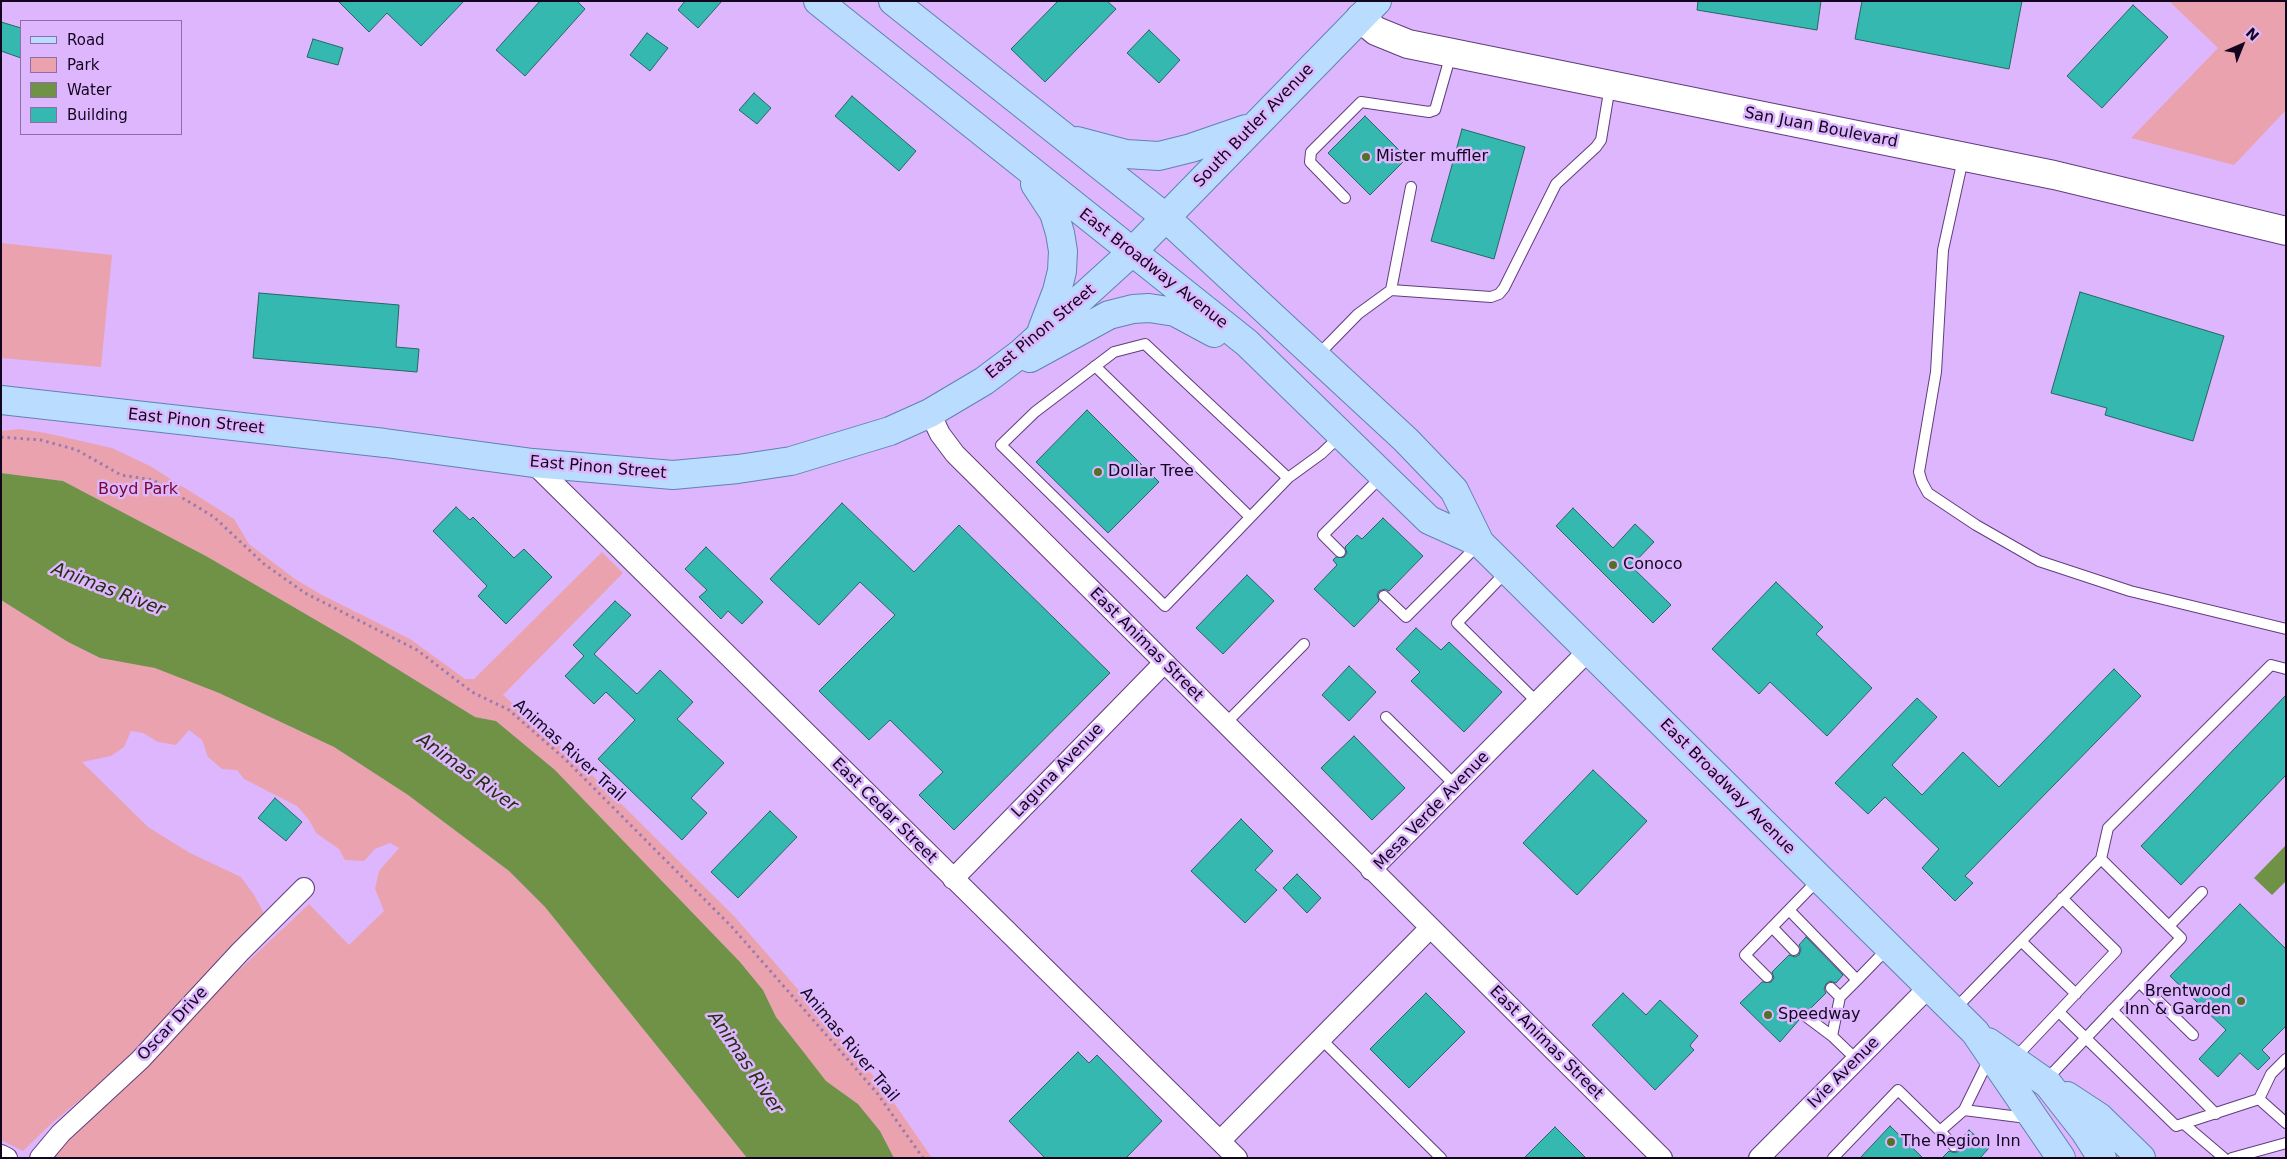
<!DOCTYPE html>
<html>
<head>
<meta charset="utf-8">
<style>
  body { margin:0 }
  #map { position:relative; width:2287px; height:1159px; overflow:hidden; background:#ddb6fe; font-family:"DejaVu Sans",sans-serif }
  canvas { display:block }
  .frame { position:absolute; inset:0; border:2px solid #13051d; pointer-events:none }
  .legend { position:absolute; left:20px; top:20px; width:162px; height:115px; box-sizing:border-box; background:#ddb6fe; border:1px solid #8c6fa4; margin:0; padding:6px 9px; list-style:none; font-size:15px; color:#13051d }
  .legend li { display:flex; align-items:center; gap:10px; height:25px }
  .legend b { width:25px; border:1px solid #8c6fa4 }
  .north { position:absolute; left:2217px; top:20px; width:50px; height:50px; -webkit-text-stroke:4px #ddb6fe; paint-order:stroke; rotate:44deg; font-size:14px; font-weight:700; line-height:20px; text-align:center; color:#13051d }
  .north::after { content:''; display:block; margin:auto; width:18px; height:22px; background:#13051d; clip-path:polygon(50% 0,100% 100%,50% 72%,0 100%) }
</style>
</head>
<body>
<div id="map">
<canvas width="2287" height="1159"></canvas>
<div class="frame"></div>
<ul class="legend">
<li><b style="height:6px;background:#b9dcff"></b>Road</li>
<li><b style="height:14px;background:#eaa3ae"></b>Park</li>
<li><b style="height:14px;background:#709247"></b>Water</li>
<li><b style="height:14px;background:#35b8b0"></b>Building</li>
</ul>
<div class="north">N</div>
</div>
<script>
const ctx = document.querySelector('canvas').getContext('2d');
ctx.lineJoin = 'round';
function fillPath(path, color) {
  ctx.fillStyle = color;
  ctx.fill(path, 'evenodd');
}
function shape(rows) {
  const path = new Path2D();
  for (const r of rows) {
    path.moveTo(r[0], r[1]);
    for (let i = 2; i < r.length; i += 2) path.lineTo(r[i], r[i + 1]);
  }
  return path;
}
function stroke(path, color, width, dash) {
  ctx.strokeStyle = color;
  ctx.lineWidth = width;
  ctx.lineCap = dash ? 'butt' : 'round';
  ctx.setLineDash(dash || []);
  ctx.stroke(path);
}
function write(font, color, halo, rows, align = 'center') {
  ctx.font = font + ' "DejaVu Sans",sans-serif';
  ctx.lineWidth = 5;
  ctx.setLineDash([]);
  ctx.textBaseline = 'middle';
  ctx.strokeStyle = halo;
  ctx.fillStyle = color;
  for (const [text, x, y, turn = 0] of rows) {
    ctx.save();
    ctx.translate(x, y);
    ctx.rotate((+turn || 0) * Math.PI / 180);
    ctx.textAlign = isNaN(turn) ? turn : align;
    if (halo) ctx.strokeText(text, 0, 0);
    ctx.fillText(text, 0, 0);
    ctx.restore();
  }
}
const green = shape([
  [2169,1,2286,1,2286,110,2234,165,2131,138,2218,48],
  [1,243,112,255,101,367,1,358],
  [19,429,46,433,112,448,150,466,234,519,249,544,295,579,322,595,410,639,465,679,474,679,602,552,623,573,503,695,581,764,734,916,883,1087,932,1158,894,1158,880,1131,858,1104,826,1081,802,1050,776,1017,763,990,740,962,555,770,496,721,475,717,352,641,206,556,63,481,1,473,1,431],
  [1,600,68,642,99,658,155,667,219,693,334,747,408,795,509,871,545,907,747,1158,50,1158,66,1138,104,1107,217,991,309,904,349,945,384,911,375,889,379,871,399,848,390,843,375,849,364,861,345,860,339,849,316,833,309,820,297,806,244,779,237,770,222,769,208,757,202,740,189,730,176,745,158,742,143,733,131,731,124,747,111,756,82,762,148,827,190,853,241,877,254,895,265,915,125,1063,52,1123,23,1151,1,1140]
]);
const water = shape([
  [1,473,63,481,206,556,352,641,475,717,496,721,555,770,740,962,763,990,776,1017,802,1050,826,1081,858,1104,880,1131,894,1158,747,1158,545,907,509,871,408,795,334,747,219,693,155,668,100,658,68,642,1,600],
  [2286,845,2286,881,2272,895,2254,878]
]);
const building = shape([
  [338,1,464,1,421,46,387,13,369,32,338,1],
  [540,1,577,1,585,9,525,76,496,50,540,1],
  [685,1,722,1,698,28,678,10,685,1],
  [1058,1,1107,1,1116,9,1045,82,1011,49,1058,1],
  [1698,1,1821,1,1817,30,1697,10,1698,1],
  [1862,1,2022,1,2009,69,1855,39,1862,1],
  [2133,5,2168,37,2102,108,2067,76,2133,5],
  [1,22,21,28,21,58,1,51,1,22],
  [1149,30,1180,60,1159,83,1127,53,1149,30],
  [647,33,668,48,650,71,630,55,647,33],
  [313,39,343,48,338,65,307,57,313,39],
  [754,93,771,108,757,124,739,110,754,93],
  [852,96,916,151,899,171,835,116,852,96],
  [1365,116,1407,158,1370,195,1328,153,1365,116],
  [1462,129,1525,147,1494,259,1431,241,1462,129],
  [2080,292,2224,336,2193,441,2105,415,2107,408,2051,393,2080,292],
  [259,293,399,305,396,347,419,349,417,372,253,358,259,293],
  [1087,410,1159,482,1108,533,1036,462,1087,410],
  [842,503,914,572,959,525,1110,673,954,830,919,795,943,772,890,720,869,740,819,691,895,615,860,582,819,625,770,579,842,503],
  [456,507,470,520,473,517,514,558,524,549,552,577,506,624,478,596,487,586,433,531,456,507],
  [1573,508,1613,548,1635,524,1654,542,1631,566,1671,605,1653,623,1556,526,1573,508],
  [1383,518,1423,556,1389,591,1385,589,1379,591,1377,595,1379,601,1354,627,1314,589,1337,565,1333,560,1336,557,1344,557,1347,553,1345,547,1357,535,1362,539,1383,518],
  [706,547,763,602,742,624,728,611,721,619,699,597,707,590,685,569,706,547],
  [1247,575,1274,601,1223,654,1196,628,1247,575],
  [1776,582,1823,627,1816,634,1872,688,1827,736,1770,682,1759,694,1712,649,1776,582],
  [615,601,631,615,594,654,637,694,660,670,693,702,677,719,724,763,691,798,707,813,682,840,598,759,635,720,606,692,594,704,565,676,584,656,573,645,615,601],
  [1416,628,1441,650,1449,642,1502,692,1464,732,1411,681,1420,672,1396,649,1416,628],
  [1349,666,1376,692,1349,721,1322,695,1349,666],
  [2114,669,2141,696,1965,876,1973,883,1955,901,1922,868,1939,849,1885,797,1868,814,1835,783,1917,698,1937,717,1892,765,1922,795,1963,752,1999,787,2114,669],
  [2286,695,2286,775,2181,885,2141,846,2286,695],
  [1354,736,1405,788,1372,820,1321,768,1354,736],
  [1593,770,1647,821,1577,895,1523,843,1593,770],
  [275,798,302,822,286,841,258,818,275,798],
  [770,811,797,837,738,898,711,872,770,811],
  [1241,819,1273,851,1255,870,1277,890,1245,923,1191,871,1241,819],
  [1297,874,1321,898,1307,913,1283,888,1297,874],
  [2240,904,2286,949,2286,1026,2262,1050,2270,1058,2258,1070,2240,1053,2218,1077,2199,1059,2226,1030,2170,976,2240,904],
  [1806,937,1843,975,1836,983,1830,981,1826,984,1824,989,1826,993,1809,1010,1804,1008,1799,1011,1797,1015,1799,1020,1780,1042,1740,1003,1762,982,1771,982,1774,978,1772,972,1789,955,1795,957,1799,955,1801,949,1799,945,1806,937],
  [1426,993,1465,1032,1409,1088,1370,1049,1426,993],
  [1623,993,1646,1015,1660,1000,1698,1036,1691,1044,1690,1046,1694,1050,1655,1090,1592,1025,1623,993],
  [1078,1052,1089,1063,1097,1055,1162,1121,1126,1158,1045,1158,1009,1121,1078,1052],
  [1890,1126,1923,1158,1860,1158,1890,1126],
  [1555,1127,1586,1158,1524,1158,1555,1127],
  [1969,1130,1989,1148,1980,1158,1942,1158,1949,1151,1955,1153,1959,1151,1961,1145,1959,1141,1969,1130]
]);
const path = shape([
  [1,437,41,440,77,450,121,475,153,480,214,517,264,564,305,593,417,650,472,692,509,710,566,760,732,927,877,1093,923,1158]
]);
const lane = shape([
  [1963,159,1943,250,1936,372,1919,472,1922,482,1928,493,1976,525,2039,561,2130,591,2286,629],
  [1345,198,1310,162,1311,152,1361,102,1429,112,1435,110,1451,54],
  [1391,290,1411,187],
  [1317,356,1358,314,1391,290,1491,297,1499,294,1504,288,1556,184,1596,147,1601,140,1610,86],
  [1095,366,1250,517],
  [1288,478,1165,606,1001,445,1035,412,1114,352,1145,344,1288,478,1321,454,1341,435],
  [1340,552,1323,535,1382,476],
  [1507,571,1457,623,1537,702],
  [1384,596,1406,617,1479,544],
  [1386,717,1455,785],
  [1225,724,1304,644],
  [2101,859,2108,828,2271,665,2286,669],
  [1789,910,1857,980,1888,948],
  [2169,926,2202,892],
  [1772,927,1794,950],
  [2021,941,2076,994],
  [1767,977,1745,955,1819,879],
  [2139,982,2193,1035],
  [1831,988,1840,997],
  [1954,1010,2101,859,2181,938,2045,1081],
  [2112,1010,2216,1114],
  [2059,1012,2176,1126,2259,1099,2286,1123],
  [1804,1015,1832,1036,1857,1060],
  [1832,1036,1840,997,1857,980],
  [1321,1039,1441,1158],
  [1989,1059,1964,1110,2027,1118],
  [2014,1059,2116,951,2062,898],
  [2259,1099,2271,1074,2286,1059],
  [2184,1124,2224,1158],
  [1940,1131,1954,1146],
  [1833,1158,1898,1090,1940,1131,1964,1110],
  [2232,1158,2286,1143]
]);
const street = shape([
  [930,413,940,434,955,454,1662,1158],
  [533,463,1237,1158],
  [1371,870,1589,650],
  [953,879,1164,663],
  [1220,1141,1430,928],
  [1,1155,7,1158],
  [40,1158,61,1133,140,1060,240,952,304,888],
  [1759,1158,1929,987]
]);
const secondary = shape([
  [1360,18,1376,31,1408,44,2054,175,2286,231]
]);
const primary = shape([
  [818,1,1247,343,1429,520,1480,543],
  [893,1,1165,217,1406,440,1454,490,1480,543,1975,1032,2061,1158],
  [1077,141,1126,154,1159,156,1191,148,1246,129],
  [1035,184,1054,213,1060,233,1063,251,1062,271,1057,291,1042,330],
  [1030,358,1109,315,1133,309,1149,308,1175,312,1214,333],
  [1,400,385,443,533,463,673,475,738,469,791,461,890,431,930,413,984,381,1020,354,1132,252,1377,1],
  [1988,1042,2048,1084,2084,1130,2102,1158],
  [2067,1096,2099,1117,2141,1158]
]);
const markers = [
  [1366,157,5,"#527127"],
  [1098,472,5,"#527127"],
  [1613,565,5,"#527127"],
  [2241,1001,5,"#527127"],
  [1768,1015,5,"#527127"],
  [1891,1142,5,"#527127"]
];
const streetNames = [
  ["South Butler Avenue",1254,126,-46],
  ["San Juan Boulevard",1821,128,11],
  ["East Broadway Avenue",1153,269,38],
  ["East Pinon Street",1041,332,-40],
  ["East Pinon Street",196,422,6],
  ["East Pinon Street",598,468,5],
  ["East Animas Street",1146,645,45],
  ["Animas River Trail",569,751,42],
  ["Laguna Avenue",1058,771,-46],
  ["East Broadway Avenue",1727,787,45],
  ["East Cedar Street",884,811,45],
  ["Mesa Verde Avenue",1432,811,-46],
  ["Oscar Drive",173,1024,-47],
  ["East Animas Street",1546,1043,45],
  ["Animas River Trail",849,1045,50],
  ["Ivie Avenue",1844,1073,-45]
];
const poiNames = [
  ["Mister muffler",1376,157],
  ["Dollar Tree",1108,472],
  ["Conoco",1623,565],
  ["Brentwood",2231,992,"right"],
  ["Inn & Garden",2231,1010,"right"],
  ["Speedway",1778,1015],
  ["The Region Inn",1901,1142]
];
const parkNames = [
  ["Boyd Park",138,490]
];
const waterNames = [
  ["Animas River",108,590,21],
  ["Animas River",467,773,36],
  ["Animas River",745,1063,56]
];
fillPath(green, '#eaa3ae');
fillPath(water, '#709247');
fillPath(building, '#35b8b0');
stroke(building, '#276662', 1);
stroke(lane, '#613d7c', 12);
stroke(street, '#613d7c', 22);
stroke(secondary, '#613d7c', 30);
stroke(primary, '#6182b0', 30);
stroke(path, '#997ab2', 3, [2.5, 4]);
stroke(lane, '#fff', 10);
stroke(street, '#fff', 20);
stroke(secondary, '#fff', 28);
stroke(primary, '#b9dcff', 28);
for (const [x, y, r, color] of markers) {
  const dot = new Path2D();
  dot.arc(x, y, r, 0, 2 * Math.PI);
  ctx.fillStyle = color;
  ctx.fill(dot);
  stroke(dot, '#ddb6fe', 2);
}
write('16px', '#13051d', '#ddb6fe', streetNames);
write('16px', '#13051d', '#ddb6fe', poiNames, 'left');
write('16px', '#76072f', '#ddb6fe', parkNames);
write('italic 18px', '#22300f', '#ddb6fe', waterNames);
</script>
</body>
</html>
